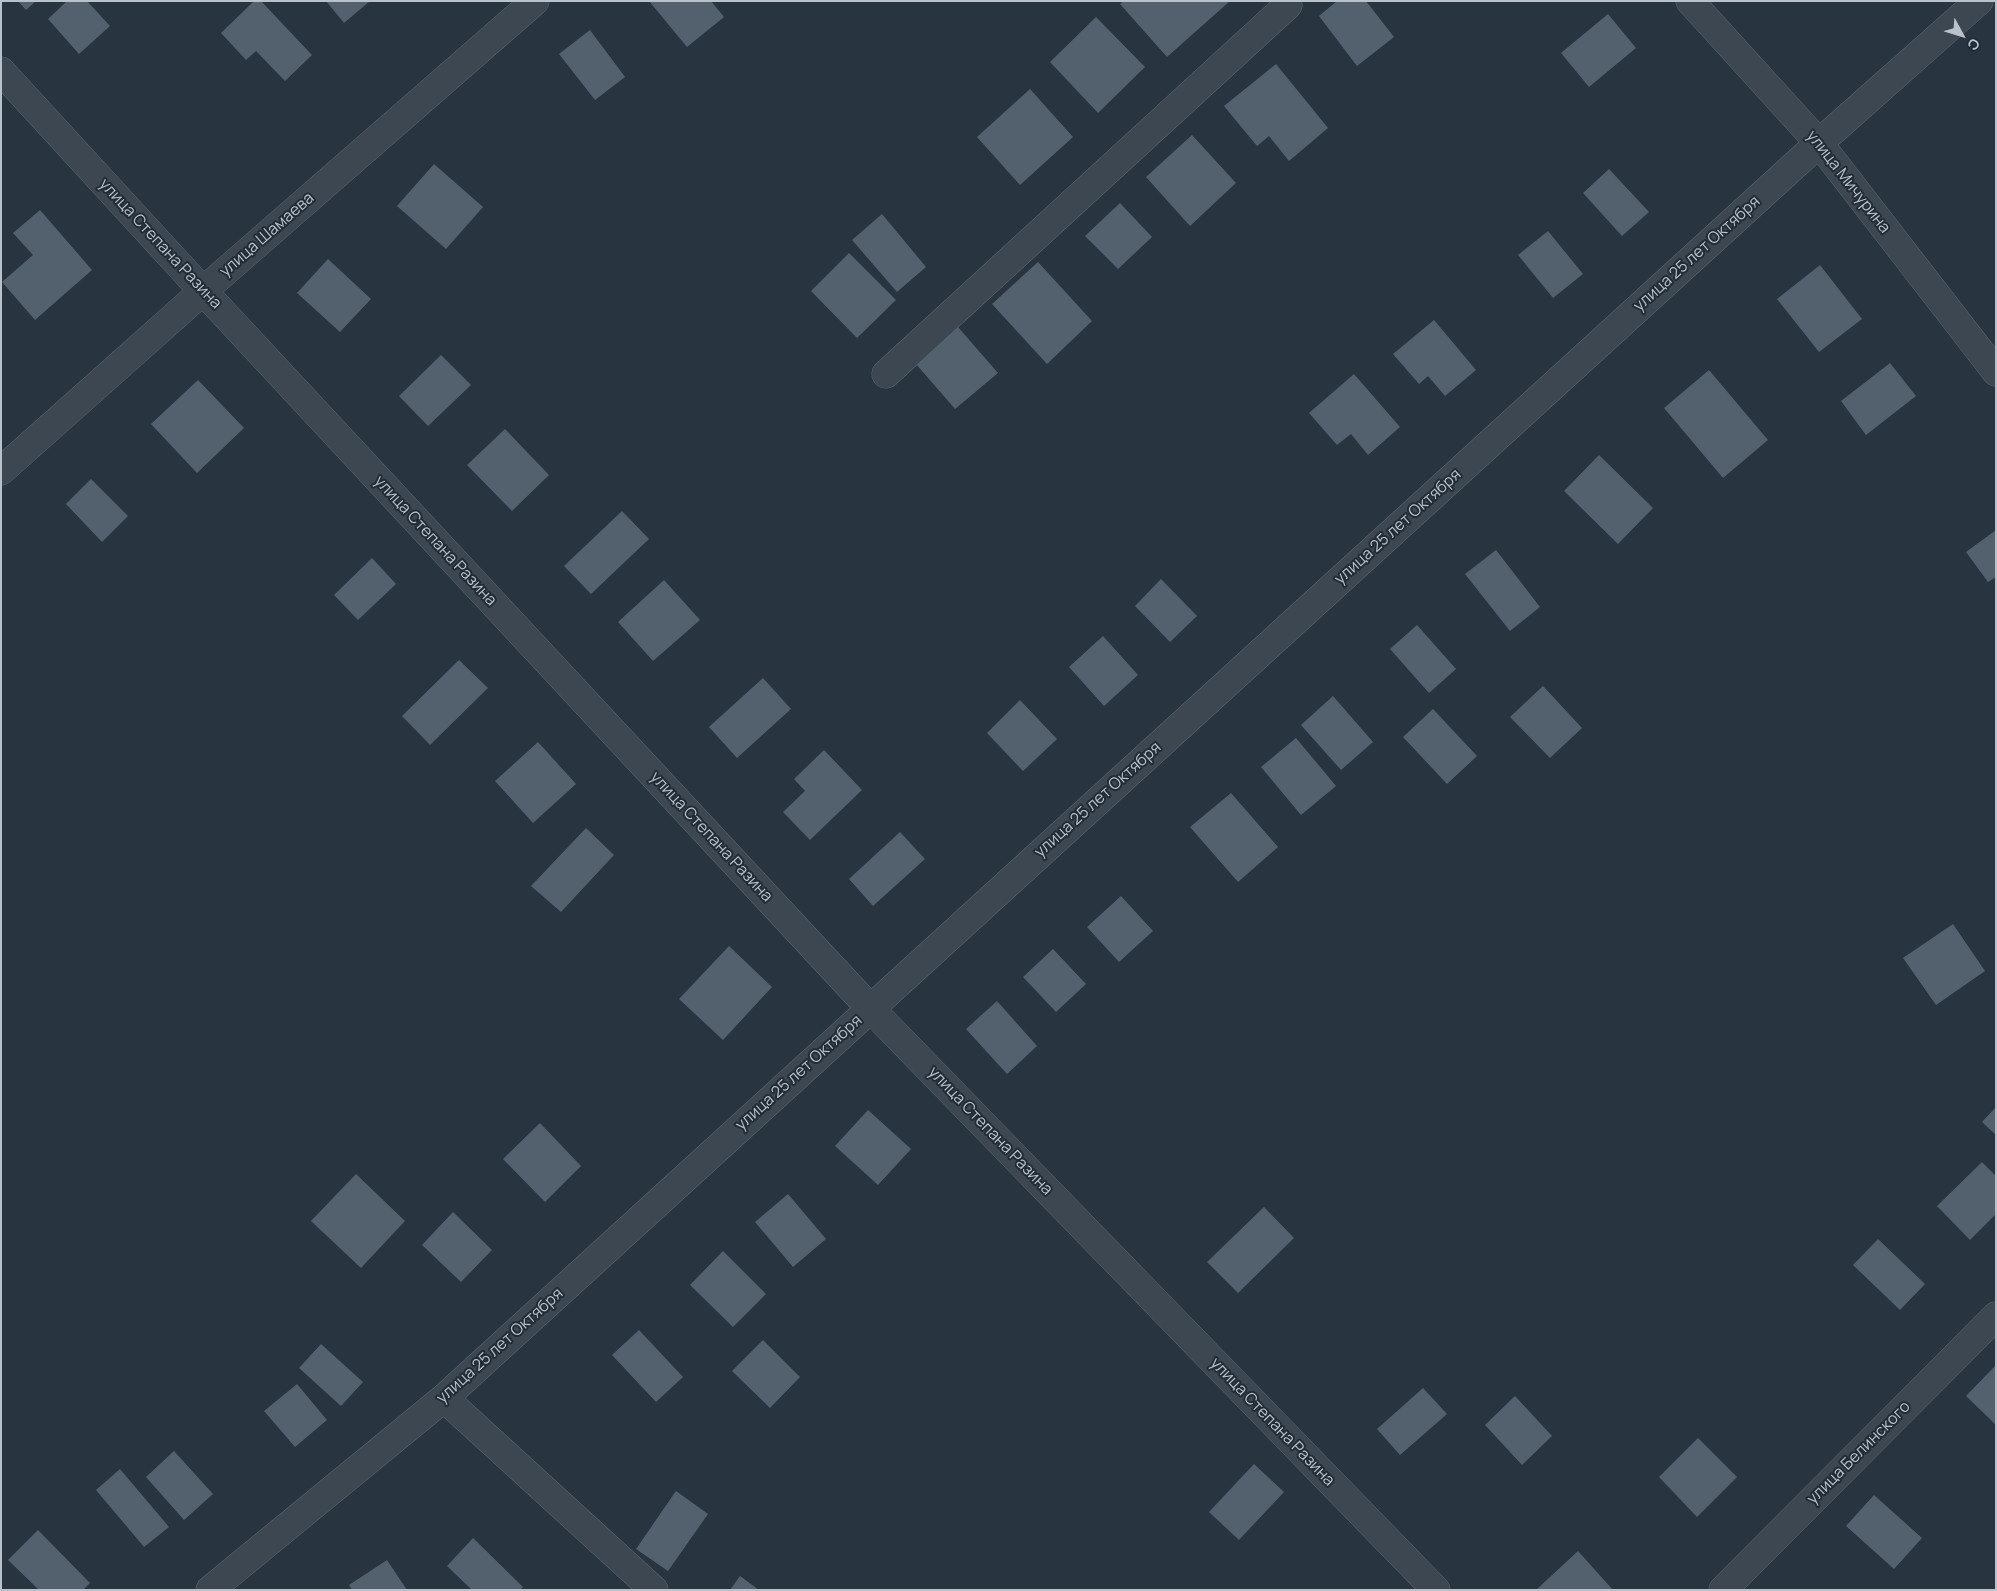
<!DOCTYPE html>
<html>
<head>
<meta charset="utf-8">
<style>
  body { margin:0 }
  #map { position:relative; width:1997px; height:1591px; overflow:hidden; background:#283541; font-family:Manrope,sans-serif }
  canvas { display:block }
  .frame { position:absolute; inset:0; border:2px solid #b9c2cb; pointer-events:none }
  .north { position:absolute; left:1937px; top:10px; width:50px; height:50px; -webkit-text-stroke:4px #212c37; paint-order:stroke; rotate:129deg; font-size:14px; font-weight:700; line-height:20px; text-align:center; color:#b9c2cb }
  .north::after { content:''; display:block; margin:auto; width:18px; height:22px; background:#b9c2cb; clip-path:polygon(50% 0,100% 100%,50% 72%,0 100%) }
</style>
</head>
<body>
<div id="map">
<canvas width="1997" height="1591"></canvas>
<div class="frame"></div>
<div class="north">С</div>
</div>
<script>
const ctx = document.querySelector('canvas').getContext('2d');
ctx.lineJoin = 'round';
function fillPath(path, color) {
  ctx.fillStyle = color;
  ctx.fill(path, 'evenodd');
}
function shape(rows) {
  const path = new Path2D();
  for (const r of rows) {
    path.moveTo(r[0], r[1]);
    for (let i = 2; i < r.length; i += 2) path.lineTo(r[i], r[i + 1]);
  }
  return path;
}
function stroke(path, color, width, dash) {
  ctx.strokeStyle = color;
  ctx.lineWidth = width;
  ctx.lineCap = dash ? 'butt' : 'round';
  ctx.setLineDash(dash || []);
  ctx.stroke(path);
}
function write(font, color, halo, rows, align = 'center') {
  ctx.font = font + ' Manrope,sans-serif';
  ctx.lineWidth = 4;
  ctx.setLineDash([]);
  ctx.textBaseline = 'middle';
  ctx.strokeStyle = halo;
  ctx.fillStyle = color;
  for (const [text, x, y, turn = 0] of rows) {
    ctx.save();
    ctx.translate(x, y);
    ctx.rotate((+turn || 0) * Math.PI / 180);
    ctx.textAlign = isNaN(turn) ? turn : align;
    if (halo) ctx.strokeText(text, 0, 0);
    ctx.fillText(text, 0, 0);
    ctx.restore();
  }
}
const building = shape([
  [18,1,36,1,26,10],
  [67,1,87,1,110,26,79,54,48,19],
  [254,1,261,1,312,55,285,81,256,51,246,60,221,33],
  [326,1,370,1,344,23],
  [649,1,711,1,724,17,687,47],
  [1123,1,1230,1,1167,57,1120,4],
  [1337,1,1366,1,1394,37,1357,66,1319,16],
  [1608,14,1636,48,1589,87,1561,53],
  [1096,17,1145,67,1098,113,1050,62],
  [590,30,625,77,595,100,559,54],
  [1276,64,1328,128,1289,161,1269,136,1257,146,1224,106],
  [1030,89,1073,137,1020,185,977,137],
  [1192,135,1236,183,1190,226,1146,177],
  [434,164,483,207,446,249,397,206],
  [1609,169,1649,212,1622,236,1583,193],
  [1120,203,1152,237,1118,269,1085,236],
  [40,210,92,270,35,320,2,282,33,255,13,233],
  [882,214,926,267,897,292,852,240],
  [1548,231,1583,274,1553,298,1518,255],
  [849,253,896,300,857,338,811,291],
  [328,259,371,299,340,332,297,293],
  [1038,262,1092,321,1047,364,992,304],
  [1820,265,1862,319,1819,352,1777,299],
  [1434,320,1476,370,1445,396,1428,376,1419,384,1393,354],
  [958,327,998,373,955,409,916,364],
  [441,355,471,385,428,426,399,396],
  [1890,363,1916,396,1866,435,1841,401],
  [1709,370,1768,440,1723,478,1664,408],
  [1354,374,1400,427,1368,455,1351,434,1337,445,1309,413],
  [198,380,244,428,197,473,151,424],
  [505,429,549,475,512,511,467,465],
  [1599,455,1653,508,1618,544,1564,491],
  [91,479,128,516,102,542,66,504],
  [622,511,649,539,591,594,564,566],
  [1996,530,1996,577,1988,582,1966,552],
  [1496,550,1540,607,1510,631,1465,574],
  [372,558,396,584,358,620,334,595],
  [1161,579,1197,616,1170,642,1135,606],
  [664,580,700,620,653,661,618,622],
  [1417,625,1456,669,1429,693,1390,649],
  [1103,636,1138,675,1104,706,1069,667],
  [459,660,488,688,430,745,402,716],
  [763,678,791,709,737,758,709,727],
  [1543,686,1582,728,1550,758,1510,717],
  [1333,696,1373,742,1341,770,1301,725],
  [1020,700,1057,739,1023,771,987,733],
  [1433,709,1477,756,1447,784,1403,737],
  [1296,738,1336,786,1301,815,1261,767],
  [538,742,576,784,533,823,495,781],
  [824,750,862,790,810,840,783,812,805,791,794,779],
  [1231,793,1278,847,1238,882,1190,827],
  [586,828,614,855,561,912,531,886],
  [900,832,925,859,873,906,849,879],
  [1121,896,1153,931,1119,962,1087,927],
  [1953,924,1985,971,1936,1005,1903,958],
  [729,946,772,987,723,1040,679,999],
  [1053,949,1086,984,1056,1012,1023,977],
  [997,1001,1037,1046,1007,1074,966,1029],
  [1996,1107,1996,1135,1982,1122],
  [868,1110,911,1149,878,1185,835,1146],
  [540,1123,581,1166,545,1202,503,1159],
  [1982,1162,1996,1176,1996,1214,1970,1240,1937,1206],
  [356,1174,405,1221,361,1268,311,1221],
  [788,1194,826,1239,793,1267,755,1222],
  [1264,1207,1294,1238,1238,1293,1207,1262],
  [453,1212,492,1250,461,1282,422,1245],
  [1878,1239,1925,1284,1900,1310,1853,1265],
  [723,1251,766,1294,733,1327,690,1285],
  [639,1330,683,1377,656,1402,612,1355],
  [763,1340,800,1377,770,1408,732,1371],
  [321,1344,363,1382,341,1406,299,1368],
  [1996,1365,1996,1425,1966,1396],
  [297,1384,327,1420,295,1447,264,1411],
  [1423,1388,1447,1414,1400,1455,1377,1429],
  [1515,1396,1552,1436,1522,1465,1485,1425],
  [1698,1438,1737,1477,1697,1517,1659,1477],
  [174,1451,213,1494,184,1520,146,1477],
  [1254,1464,1284,1492,1239,1540,1209,1512],
  [120,1469,169,1527,144,1547,96,1490],
  [676,1491,708,1514,668,1571,636,1549],
  [1874,1495,1922,1538,1894,1569,1846,1526],
  [38,1530,90,1583,83,1590,39,1590,8,1560],
  [473,1538,523,1587,520,1590,472,1590,447,1566],
  [1578,1551,1613,1590,1536,1590],
  [387,1560,407,1590,352,1590,349,1585],
  [740,1576,759,1590,730,1590]
]);
const minor = shape([
  [1690,1,1819,143,1996,372],
  [1,71,203,291,870,1008,1436,1590],
  [886,374,1288,5,1285,1],
  [1,471,203,291,535,1],
  [444,1398,654,1590],
  [210,1590,444,1398,1819,143,1979,1],
  [1723,1590,1996,1316]
]);
const streetNames = [
  ["улица Мичурина",1848,182,52],
  ["улица Шамаева",267,235,-41],
  ["улица Степана Разина",160,244,47],
  ["улица 25 лет Октября",1697,254,-42],
  ["улица 25 лет Октября",1398,527,-42],
  ["улица Степана Разина",435,541,47],
  ["улица 25 лет Октября",1098,800,-42],
  ["улица Степана Разина",711,837,47],
  ["улица 25 лет Октября",799,1073,-42],
  ["улица Степана Разина",990,1131,46],
  ["улица 25 лет Октября",500,1346,-42],
  ["улица Степана Разина",1272,1422,46],
  ["улица Белинского",1859,1453,-45]
];
fillPath(building, '#53606e');
stroke(minor, '#5a656e', 29);
stroke(minor, '#3c4751', 28);
write('16px', '#b9c2cb', '#212c37', streetNames);
</script>
</body>
</html>
